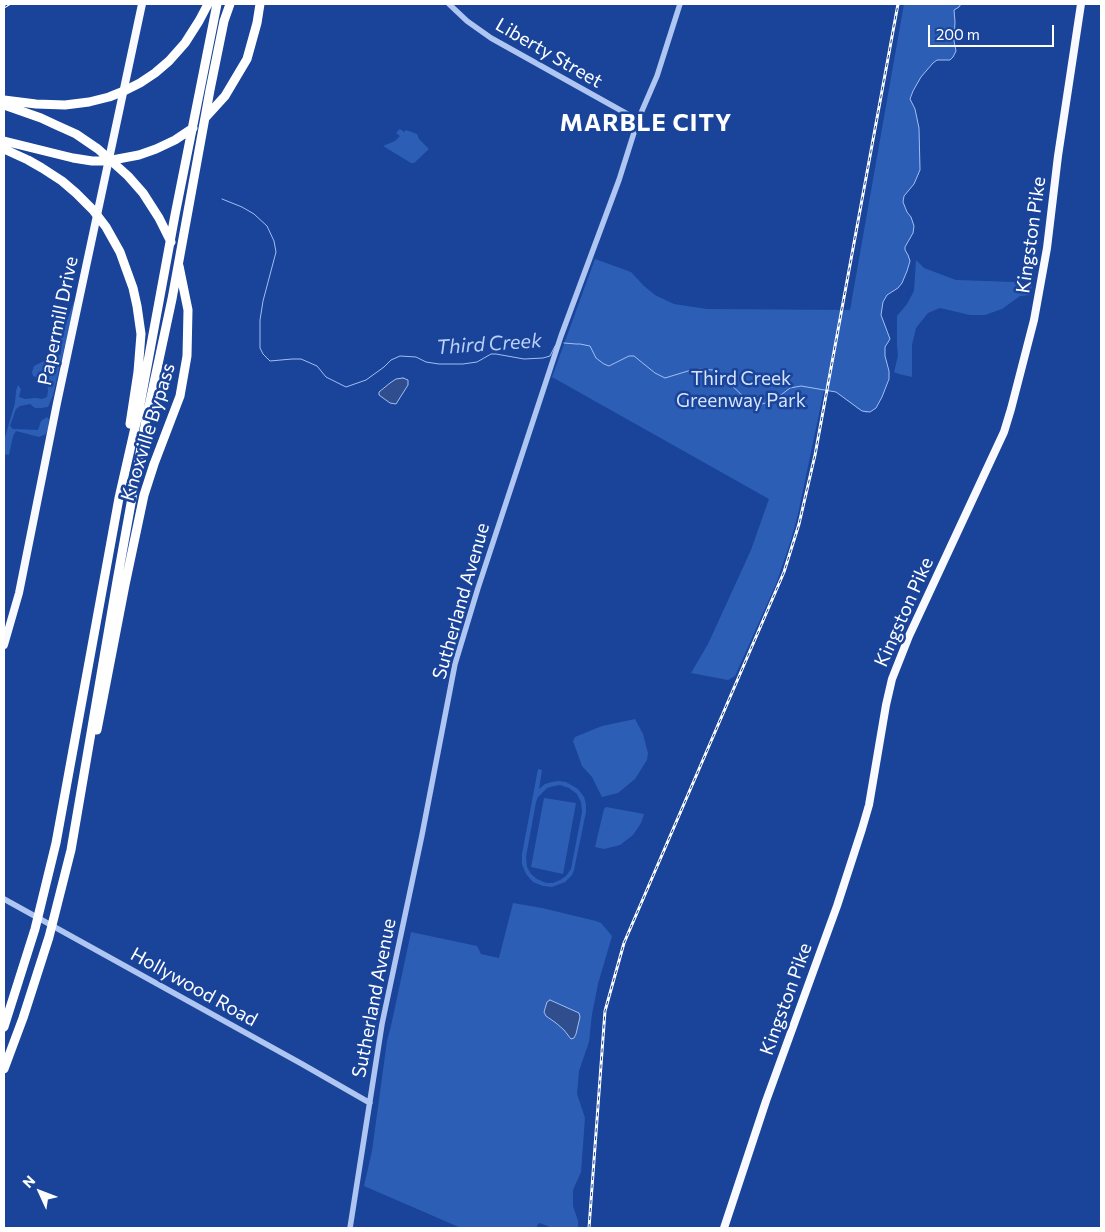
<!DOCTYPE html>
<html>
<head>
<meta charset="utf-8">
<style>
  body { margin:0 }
  #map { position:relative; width:1105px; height:1232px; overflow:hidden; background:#194499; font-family:Commissioner,sans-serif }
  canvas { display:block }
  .frame { position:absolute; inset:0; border:5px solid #fff; pointer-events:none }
  .north { position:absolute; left:15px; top:1167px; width:50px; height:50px; -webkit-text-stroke:4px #194499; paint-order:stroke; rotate:313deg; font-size:14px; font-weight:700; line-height:20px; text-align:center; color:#fff }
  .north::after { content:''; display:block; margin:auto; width:18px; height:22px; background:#fff; clip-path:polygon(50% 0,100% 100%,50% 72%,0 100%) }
  .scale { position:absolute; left:928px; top:25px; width:126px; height:22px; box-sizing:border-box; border:2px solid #fff; border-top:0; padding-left:6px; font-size:15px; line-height:18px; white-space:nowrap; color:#fff; -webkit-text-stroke:4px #194499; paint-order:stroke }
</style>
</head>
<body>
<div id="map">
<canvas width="1105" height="1232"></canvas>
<div class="frame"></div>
<div class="north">N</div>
<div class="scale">200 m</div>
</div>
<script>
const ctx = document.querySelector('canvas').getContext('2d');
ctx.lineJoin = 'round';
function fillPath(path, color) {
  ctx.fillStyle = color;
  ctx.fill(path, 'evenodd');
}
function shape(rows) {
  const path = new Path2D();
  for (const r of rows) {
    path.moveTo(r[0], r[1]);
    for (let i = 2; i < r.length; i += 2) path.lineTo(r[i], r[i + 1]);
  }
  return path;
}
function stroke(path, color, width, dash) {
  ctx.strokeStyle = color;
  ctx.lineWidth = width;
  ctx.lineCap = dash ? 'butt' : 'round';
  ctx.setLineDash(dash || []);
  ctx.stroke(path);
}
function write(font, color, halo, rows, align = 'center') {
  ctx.font = font + ' Commissioner,sans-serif';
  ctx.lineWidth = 5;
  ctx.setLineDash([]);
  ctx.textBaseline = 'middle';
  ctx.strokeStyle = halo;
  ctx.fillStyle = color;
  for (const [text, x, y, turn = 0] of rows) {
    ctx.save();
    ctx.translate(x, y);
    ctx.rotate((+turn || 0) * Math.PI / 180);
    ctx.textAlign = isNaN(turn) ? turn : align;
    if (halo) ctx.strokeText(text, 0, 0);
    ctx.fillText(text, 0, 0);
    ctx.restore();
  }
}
const green = shape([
  [904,4,961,4,959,7,954,10,955,22,954,41,956,51,953,57,950,60,937,60,933,63,921,77,913,91,910,98,915,109,919,128,920,170,914,184,904,196,903,202,907,212,911,217,914,226,913,233,905,247,905,250,908,255,910,261,907,271,902,283,898,288,887,295,883,302,881,315,890,339,885,347,885,356,889,371,889,379,882,397,876,408,870,412,866,413,858,409,836,392,824,390,798,514,791,540,776,584,735,676,728,680,691,673,708,644,751,550,769,499,552,377,595,259,631,272,644,286,655,295,674,304,707,309,850,310],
  [400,129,404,132,406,130,417,134,419,139,429,149,414,163,411,163,383,146,395,141,400,136,396,133],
  [916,260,924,268,956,280,1014,282,1032,286,1030,295,1020,296,1002,309,985,315,970,315,940,308,928,313,916,328,912,345,912,377,899,374,894,372,898,356,897,345,897,316,907,304,914,291],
  [74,301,75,303,53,395,48,407,41,408,35,408,30,404,20,406,16,409,10,426,13,429,38,430,41,421,47,417,49,420,48,428,46,434,39,437,16,431,13,436,9,455,4,454,4,441,15,403,16,391,18,385,21,389,19,397,25,399,36,398,42,399,47,397,48,391,47,382,33,376,32,372,34,366,44,361,54,359,61,354,61,337],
  [635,719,643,734,648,753,647,760,635,779,618,793,602,797,592,777,582,766,573,741,575,737,602,726],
  [538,769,542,770,539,789,545,784,552,782,558,781,566,782,578,789,584,797,586,804,586,812,574,870,572,875,565,882,552,887,543,886,533,882,526,874,522,864,522,854],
  [560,785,569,788,577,794,581,802,582,812,571,869,566,876,560,880,553,883,546,883,537,879,531,874,527,867,526,857,536,802,538,797,547,788,554,786],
  [544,798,576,803,563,874,531,867],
  [606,807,644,814,641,823,633,835,620,845,604,849,595,847,604,809],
  [513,903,542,908,596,921,601,923,612,936,598,984,592,1014,589,1042,579,1071,577,1094,585,1118,581,1172,573,1190,573,1206,578,1221,578,1228,552,1228,540,1223,537,1225,537,1228,461,1228,364,1186,372,1151,387,1041,391,1026,411,932,477,946,481,954,499,958]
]);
const water = shape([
  [403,378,408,380,408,385,396,404,390,403,379,395,379,392,390,383,396,379,403,378],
  [550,1000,579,1013,580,1017,576,1034,574,1038,571,1039,564,1030,556,1023,546,1016,544,1012,547,1002,550,1000]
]);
const stream = shape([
  [222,199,242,207,254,214,267,226,274,241,276,252,263,301,260,320,260,348,263,354,270,361,292,359,301,359,317,366,326,377,346,387,366,380,384,367,391,360,400,356,416,357,426,362,439,364,463,364,477,362,491,354,496,354,524,359,543,358,550,356,555,346],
  [564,343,576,344,580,344,590,346,596,358,604,364,609,366,629,356,634,356,655,373,665,378,688,371,700,369,713,370,723,377,749,402,758,405,773,401,790,388,801,386,836,392,862,411,870,412,876,408,882,397,889,379,889,371,885,356,885,347,890,339,881,315,883,302,887,295,898,288,902,283,907,271,910,261,908,255,905,250,905,247,913,233,914,226,911,217,907,212,903,202,904,196,914,184,920,170,919,128,915,109,910,99,913,91,921,77,933,63,937,60,950,60,953,57,956,51,954,41,955,22,954,10,959,7,961,4]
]);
const minor = shape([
  [449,4,467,21,491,38,638,120],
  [4,899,302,1064,370,1103],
  [350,1228,382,1024,422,835,455,664,478,588,561,336,619,180,638,120,657,76,680,4]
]);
const major = shape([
  [4,645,19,593,57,403,142,4],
  [724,1228,766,1101,837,906,862,829,869,805,886,705,892,679,909,636,1004,432,1011,409,1034,320,1047,248,1058,156,1081,4]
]);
const highway = shape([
  [4,100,36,104,65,105,89,102,109,97,124,91,140,83,155,73,169,61,185,43,199,21,208,4],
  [4,105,41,118,56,125,76,134,98,149,128,176,143,193,159,218,171,242],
  [205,118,225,96,247,59,257,23,260,4],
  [4,141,73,158,92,161,107,161,139,155,156,149,175,140,193,128],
  [4,149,28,160,42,168,62,181,76,193,93,210,106,227,120,252,133,288,137,306,141,334,138,372,130,424],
  [97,730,125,585,144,495,154,464,180,396,187,356,188,310,179,266],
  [4,1027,35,929,56,843,119,498,139,410,175,215,217,4],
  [4,1069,23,1018,49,937,71,850,117,581,146,420,172,299,210,90,224,21,230,4]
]);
const rail = shape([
  [4,7,9,4],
  [589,1228,605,1011,624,943,784,572,799,524,815,455,898,4]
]);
const streetNames = [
  ["Liberty Street",549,53,30],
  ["Kingston Pike",1031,235,-82],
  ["Papermill Drive",58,321,-78],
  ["Knoxville Bypass",148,432,-73],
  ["Sutherland Avenue",461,601,-74],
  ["Kingston Pike",904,612,-66],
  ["Hollywood Road",194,987,29],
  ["Sutherland Avenue",374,998,-79],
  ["Kingston Pike",786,999,-70]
];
const parkNames = [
  ["Third Creek",741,379],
  ["Greenway Park",741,401]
];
const waterNames = [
  ["Third Creek",489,344,-4]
];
const districtNames = [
  ["MARBLE CITY",646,123]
];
fillPath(green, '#2d5eb6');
fillPath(water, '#304e8d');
stroke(water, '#a1bff3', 1);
stroke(stream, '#a1bff3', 1);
stroke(minor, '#aec6f1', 5.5);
stroke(major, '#f8faff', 8);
stroke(highway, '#fff', 9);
stroke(rail, '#fff', 3);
stroke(rail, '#194499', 1, [4]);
write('19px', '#fff', '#194499', streetNames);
write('19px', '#d5e3fc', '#194499', parkNames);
write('italic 20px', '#bbd0f7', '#194499', waterNames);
ctx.letterSpacing = '1px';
write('bold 24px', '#fff', '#194499', districtNames);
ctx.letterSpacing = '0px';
</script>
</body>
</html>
